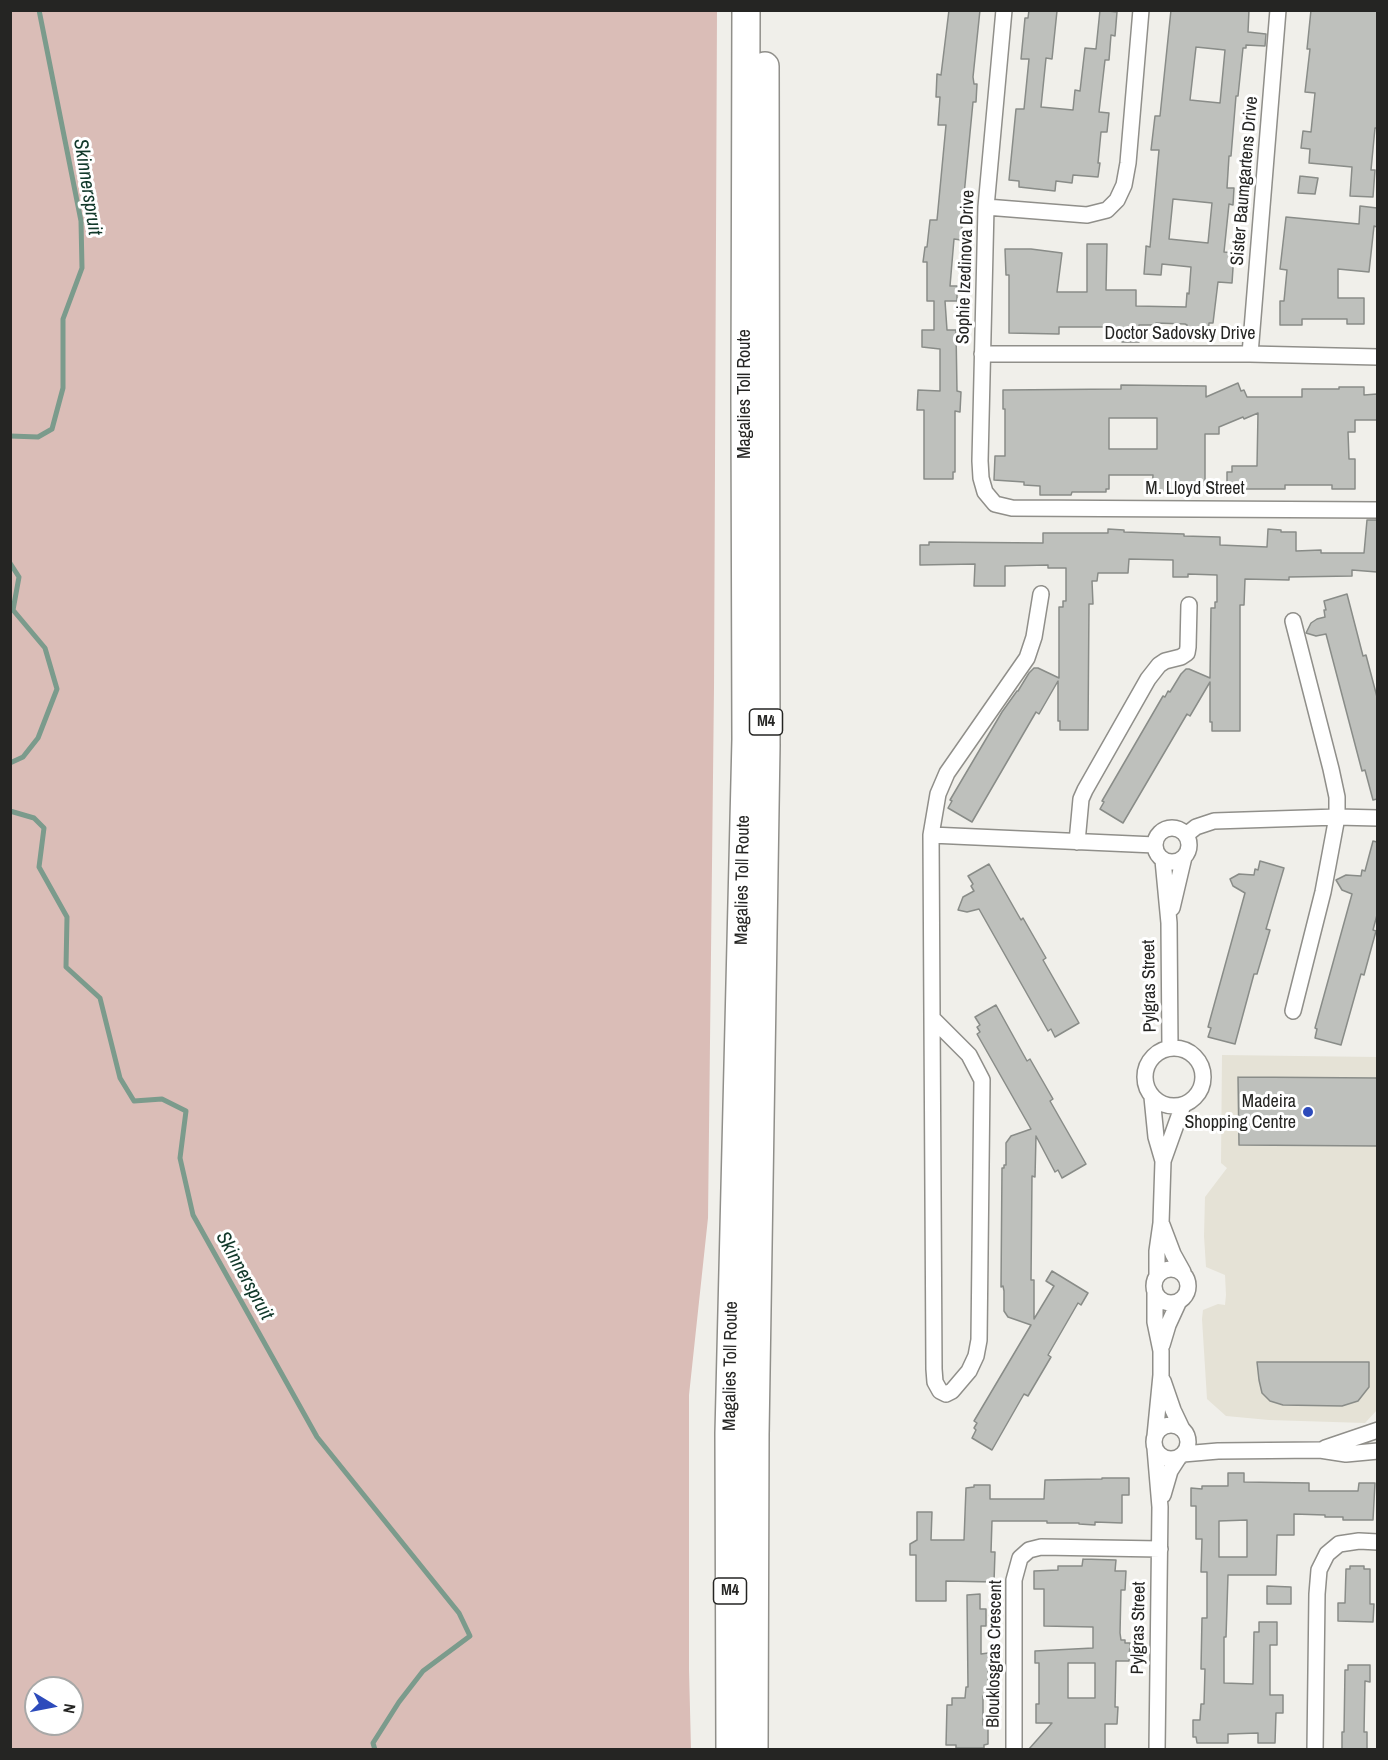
<!DOCTYPE html>
<html>
<head>
<meta charset="utf-8">
<style>
  body { margin:0 }
  #map { position:relative; width:1388px; height:1760px; overflow:hidden; background:#f0efea; font-family:"Archivo Narrow",sans-serif }
  canvas { display:block }
  .frame { position:absolute; inset:0; border:12px solid #252523; pointer-events:none }
  .north { position:absolute; left:24px; top:1676px; width:60px; height:60px; box-sizing:border-box; background:#fff; border:2px solid #a8a8a7; border-radius:50%; rotate:100deg; font-size:16px; font-weight:700; line-height:24px; text-align:center; color:#252523 }
  .north::after { content:''; display:block; margin:auto; width:21px; height:27px; background:#2d4bbb; clip-path:polygon(50% 0,100% 100%,50% 72%,0 100%) }
</style>
</head>
<body>
<div id="map">
<canvas width="1388" height="1760"></canvas>
<div class="frame"></div>
<div class="north">N</div>
</div>
<script>
const ctx = document.querySelector('canvas').getContext('2d');
ctx.lineJoin = 'round';
function fillPath(path, color) {
  ctx.fillStyle = color;
  ctx.fill(path, 'evenodd');
}
function shape(rows) {
  const path = new Path2D();
  for (const r of rows) {
    if (r.length === 3) {
      path.moveTo(r[0] + r[2], r[1]);
      path.arc(r[0], r[1], r[2], 0, 2 * Math.PI);
      continue;
    }
    path.moveTo(r[0], r[1]);
    for (let i = 2; i < r.length; i += 2) path.lineTo(r[i], r[i + 1]);
  }
  return path;
}
function stroke(path, color, width, dash) {
  ctx.strokeStyle = color;
  ctx.lineWidth = width;
  ctx.lineCap = dash ? 'butt' : 'round';
  ctx.setLineDash(dash || []);
  ctx.stroke(path);
}
function write(font, color, halo, rows, align = 'center') {
  ctx.font = font + ' "Archivo Narrow",sans-serif';
  ctx.lineWidth = 6;
  ctx.setLineDash([]);
  ctx.textBaseline = 'middle';
  ctx.strokeStyle = halo;
  ctx.fillStyle = color;
  for (const [text, x, y, turn = 0] of rows) {
    ctx.save();
    ctx.translate(x, y);
    ctx.rotate((+turn || 0) * Math.PI / 180);
    ctx.textAlign = isNaN(turn) ? turn : align;
    if (halo) ctx.strokeText(text, 0, 0);
    ctx.fillText(text, 0, 0);
    ctx.restore();
  }
}
const built = shape([
  [1222,1055,1377,1057,1377,1410,1365,1423,1269,1420,1226,1416,1207,1399,1202,1319,1203,1310,1218,1304,1225,1305,1226,1295,1225,1275,1206,1267,1204,1236,1205,1197,1227,1168,1221,1163]
]);
const green = shape([
  [11,10,717,11,714,688,708,1218,689,1395,689,1670,691,1749,11,1749],
  [36,1688,72,1688,72,1724,36,1724]
]);
const stream = shape([
  [10,436,38,437,52,429,63,388,63,319,82,268,81,221,39,10],
  [10,563,19,577,13,610,45,648,57,689,38,738,23,757,10,763],
  [10,811,34,818,44,828,39,867,67,917,66,967,100,998,120,1078,134,1101,162,1099,186,1111,180,1158,193,1215,317,1437,459,1613,470,1636,423,1671,399,1702,373,1743,375,1750]
]);
const building = shape([
  [949,10,980,10,973,77,974,84,977,84,976,102,973,102,961,226,962,227,961,240,954,239,950,286,957,286,957,301,945,301,947,330,956,330,957,391,961,392,960,412,955,411,955,472,953,472,953,479,924,479,924,410,917,410,918,390,940,391,940,349,922,347,922,330,934,330,934,301,927,301,927,262,923,262,925,247,927,247,930,220,937,220,946,125,938,125,940,97,936,97,937,74,941,75,949,10],
  [1029,10,1057,11,1052,59,1046,58,1041,107,1073,110,1075,90,1080,91,1085,48,1096,49,1100,10,1117,12,1115,36,1111,35,1109,60,1105,60,1099,112,1109,113,1107,132,1101,132,1098,163,1100,163,1098,177,1073,175,1072,183,1056,181,1055,191,1019,187,1019,181,1009,180,1016,109,1024,109,1029,59,1021,59,1025,18,1028,18,1029,10],
  [1171,10,1249,10,1248,32,1266,34,1265,46,1246,45,1246,48,1243,48,1238,96,1236,96,1231,156,1229,156,1227,188,1234,188,1233,205,1229,204,1224,252,1234,253,1232,283,1218,282,1213,323,1209,323,1208,337,1186,336,1187,325,1185,324,1156,323,1156,325,1139,325,1139,342,1122,342,1122,338,1116,338,1116,335,1108,335,1108,327,1059,327,1059,334,1009,333,1009,275,1006,275,1005,249,1031,249,1062,253,1057,292,1087,292,1087,244,1107,244,1106,290,1136,290,1136,306,1186,307,1187,293,1189,294,1191,267,1162,264,1161,275,1144,274,1146,248,1146,246,1150,247,1159,150,1151,150,1155,116,1160,116,1171,10],
  [1196,47,1225,50,1220,103,1190,100,1196,47],
  [1173,199,1212,203,1208,243,1169,239,1173,199],
  [1311,10,1377,10,1377,128,1375,128,1371,170,1375,170,1373,197,1350,196,1352,167,1309,163,1310,149,1301,148,1303,131,1311,132,1315,93,1305,92,1310,49,1307,49,1311,10],
  [1300,176,1318,178,1315,194,1298,193,1300,176],
  [1360,206,1377,208,1377,227,1374,226,1369,272,1338,269,1338,298,1364,298,1364,324,1347,324,1347,319,1302,319,1302,325,1280,325,1280,301,1284,301,1287,270,1280,269,1286,217,1359,224,1360,206],
  [1238,383,1241,391,1244,390,1247,397,1302,397,1302,389,1339,389,1339,387,1364,387,1364,395,1377,394,1377,420,1355,420,1355,432,1348,432,1349,459,1355,459,1355,489,1332,489,1332,485,1285,485,1285,489,1227,489,1227,472,1232,472,1232,466,1257,466,1258,413,1244,419,1243,417,1219,427,1219,434,1205,434,1205,485,1173,486,1173,491,1152,491,1153,475,1109,475,1109,489,1106,489,1106,492,1072,492,1071,495,1040,495,1040,486,1024,485,1024,482,994,480,995,456,1005,456,1005,409,1003,409,1003,390,1121,389,1121,385,1206,386,1206,397,1238,383],
  [1109,418,1157,418,1157,449,1109,449,1109,418],
  [1367,520,1377,520,1377,572,1352,570,1352,576,1289,577,1289,580,1245,579,1244,605,1240,605,1240,731,1212,731,1212,722,1210,722,1210,682,1190,716,1187,714,1123,823,1100,809,1104,802,1102,801,1163,696,1165,697,1168,691,1170,692,1181,674,1186,669,1189,669,1210,678,1211,608,1215,608,1215,602,1217,602,1217,575,1188,574,1188,577,1173,577,1173,560,1129,559,1128,573,1098,573,1097,581,1092,581,1093,604,1089,604,1088,730,1060,730,1060,721,1058,721,1058,681,1039,714,1036,712,972,822,948,808,952,801,950,800,1002,712,1017,691,1018,691,1029,673,1034,668,1038,668,1059,678,1059,607,1063,607,1063,601,1066,601,1066,568,1048,568,1048,565,1005,566,1005,586,974,586,975,564,920,565,920,545,929,545,929,542,1043,543,1043,533,1108,533,1108,529,1124,530,1124,532,1184,534,1184,536,1220,537,1220,545,1267,547,1268,529,1281,530,1281,532,1296,532,1296,551,1321,550,1321,553,1364,553,1367,520],
  [1347,594,1363,656,1366,655,1377,697,1377,799,1373,800,1365,770,1362,771,1326,634,1316,636,1306,633,1311,623,1317,619,1325,617,1324,610,1326,610,1324,601,1347,594],
  [1373,841,1377,842,1377,915,1373,930,1376,931,1364,975,1361,974,1341,1045,1315,1038,1317,1029,1315,1028,1352,894,1342,890,1336,880,1346,875,1361,876,1362,870,1365,871,1373,841],
  [1260,861,1284,868,1266,929,1270,930,1257,974,1254,974,1235,1044,1208,1037,1211,1028,1208,1027,1245,893,1233,886,1230,879,1239,874,1254,875,1255,869,1258,870,1260,861],
  [989,864,1021,920,1023,918,1046,958,1043,960,1079,1023,1055,1037,1051,1029,1048,1031,979,909,967,912,958,910,963,897,974,891,971,886,973,884,968,876,989,864],
  [996,1005,1027,1061,1030,1059,1053,1099,1050,1101,1086,1164,1062,1178,1058,1170,1055,1172,1036,1136,1035,1177,1032,1176,1031,1280,1034,1280,1034,1319,1054,1286,1046,1281,1052,1271,1088,1293,1081,1305,1078,1303,1048,1355,1051,1357,1028,1396,1024,1394,992,1450,972,1438,976,1430,974,1428,977,1423,974,1421,1031,1325,1008,1317,1004,1311,1004,1291,1003,1286,1001,1287,1002,1168,1004,1168,1004,1165,1006,1165,1006,1143,1011,1136,1031,1129,977,1034,980,1032,977,1027,980,1025,975,1017,996,1005],
  [1238,1077,1377,1078,1377,1146,1239,1145,1238,1077],
  [1257,1362,1369,1362,1369,1387,1358,1401,1342,1406,1283,1405,1270,1401,1262,1393,1259,1380,1257,1362],
  [1228,1473,1244,1473,1244,1482,1309,1483,1309,1491,1358,1491,1359,1483,1375,1483,1373,1520,1343,1520,1343,1517,1325,1517,1325,1515,1294,1514,1294,1535,1277,1535,1276,1575,1228,1575,1226,1637,1224,1637,1224,1683,1253,1684,1254,1632,1259,1632,1259,1622,1277,1622,1277,1645,1270,1645,1270,1695,1283,1695,1283,1713,1276,1713,1275,1743,1258,1743,1258,1733,1228,1734,1228,1743,1197,1743,1196,1737,1193,1737,1193,1720,1200,1720,1201,1704,1204,1704,1205,1669,1201,1669,1202,1618,1207,1618,1207,1572,1201,1572,1202,1539,1196,1539,1196,1506,1191,1506,1191,1488,1202,1489,1202,1486,1228,1486,1228,1473],
  [1247,1520,1247,1557,1219,1557,1219,1521,1247,1520],
  [1102,1478,1129,1478,1129,1495,1122,1495,1122,1523,1095,1522,1095,1525,1079,1524,1079,1523,1047,1523,1047,1521,992,1521,991,1552,995,1552,994,1582,946,1581,946,1601,916,1601,916,1555,910,1555,910,1544,917,1540,917,1512,932,1512,931,1540,964,1540,966,1488,974,1487,974,1485,990,1485,990,1499,1044,1499,1045,1480,1102,1479,1102,1478],
  [1083,1559,1116,1560,1115,1571,1126,1571,1125,1590,1121,1590,1120,1633,1121,1640,1125,1640,1125,1643,1130,1643,1129,1661,1116,1661,1115,1707,1118,1707,1117,1724,1105,1724,1105,1749,1029,1749,1052,1723,1036,1723,1036,1704,1039,1704,1039,1663,1035,1663,1035,1651,1093,1648,1093,1627,1044,1626,1044,1589,1034,1589,1034,1571,1058,1570,1058,1566,1082,1566,1083,1559],
  [1068,1663,1095,1663,1095,1698,1068,1698,1068,1663],
  [1350,1566,1364,1566,1364,1569,1370,1569,1370,1604,1374,1604,1373,1622,1338,1621,1338,1603,1345,1603,1346,1569,1350,1569,1350,1566],
  [1267,1586,1291,1587,1291,1604,1267,1604,1267,1586],
  [980,1594,980,1609,986,1609,986,1626,981,1626,981,1654,988,1653,988,1696,983,1696,983,1725,988,1725,988,1744,984,1745,984,1748,956,1748,956,1745,946,1745,947,1705,952,1705,952,1698,965,1698,966,1687,968,1687,967,1595,980,1594],
  [1348,1665,1370,1665,1370,1682,1365,1681,1364,1732,1367,1732,1367,1749,1342,1749,1342,1732,1344,1732,1345,1670,1348,1670,1348,1665]
]);
const minor = shape([
  [1004,10,986,207,980,461,981,478,985,492,995,504,1012,508,1378,510],
  [986,207,1087,215,1107,210,1117,200,1124,185,1128,163,1141,10],
  [982,354,1250,354,1378,357],
  [1250,354,1278,10],
  [1172,845,17],
  [931,835,1155,845],
  [1186,835,1196,827,1214,821,1337,817,1378,818],
  [1077,842,1081,799,1085,790,1148,679,1159,665,1165,661,1181,657,1187,653,1188,647,1189,605],
  [1163,860,1169,923,1170,1048],
  [1172,908,1184,857],
  [1293,1011,1323,892,1337,817,1337,797,1331,769,1293,621],
  [932,1018,969,1055,982,1080,979,1340,976,1356,969,1371,952,1391,946,1394,940,1391,935,1382,934,1369,932,1018,931,835,938,794,947,773,1027,658,1034,637,1041,594],
  [1174,1077,29],
  [1152,1097,1156,1137,1163,1161,1161,1223,1157,1251,1157,1275],
  [1163,1161,1183,1105],
  [1162,1225,1173,1254,1183,1272],
  [1171,1286,17],
  [1162,1345,1168,1325,1179,1301],
  [1163,1381,1173,1410,1182,1429],
  [1171,1442,17],
  [1155,1436,1161,1375,1161,1351,1155,1322,1155,1292],
  [1155,1448,1160,1507,1157,1750],
  [1325,1448,1378,1430],
  [1183,1454,1218,1451,1320,1450,1346,1454,1378,1451],
  [1163,1495,1170,1471,1179,1457],
  [1014,1750,1014,1580,1020,1558,1029,1550,1041,1547,1160,1549],
  [1315,1750,1317,1594,1319,1570,1327,1554,1339,1544,1359,1541,1378,1542]
]);
const motorway = shape([
  [730,1750,729,1433,746,739,745,399,746,10],
  [754,1750,755,1434,766,745,765,66]
]);
const markers = [
  [1308,1112,6,"#2d4bbb"]
];
const shields = [
  [766,722,33],
  [730,1591,33]
];
const shieldNames = [
  ["M4",766,722],
  ["M4",730,1591]
];
const streetNames = [
  ["Sister Baumgartens Drive",1245,181,-85],
  ["Sophie Izedinova Drive",966,267,-88],
  ["Doctor Sadovsky Drive",1180,334],
  ["Magalies Toll Route",745,394,-90],
  ["M. Lloyd Street",1195,489],
  ["Magalies Toll Route",743,880,-89],
  ["Pylgras Street",1150,986,-91],
  ["Magalies Toll Route",731,1366,-89],
  ["Pylgras Street",1139,1628,-89],
  ["Blouklosgras Crescent",995,1654,-89]
];
const poiNames = [
  ["Madeira",1296,1102],
  ["Shopping Centre",1296,1123]
];
const waterNames = [
  ["Skinnerspruit",87,187,81],
  ["Skinnerspruit",244,1276,61]
];
fillPath(built, '#e5e2d6');
fillPath(green, '#dabdb7');
stroke(stream, '#7b9b8c', 5);
fillPath(building, '#bec0bc');
stroke(building, '#898c88', 1.5);
stroke(minor, '#908f8a', 18);
stroke(motorway, '#908f8a', 30);
stroke(minor, '#fff', 15);
stroke(motorway, '#fff', 27);
for (const [x, y, r, color] of markers) {
  const dot = new Path2D();
  dot.arc(x, y, r, 0, 2 * Math.PI);
  ctx.fillStyle = color;
  ctx.fill(dot);
  stroke(dot, '#fff', 2);
}
for (const [x, y, w] of shields) {
  const box = new Path2D();
  box.roundRect(x - w / 2, y - 13, w, 26, 4.5);
  ctx.fillStyle = '#fff';
  ctx.fill(box);
  stroke(box, '#252523', 1.5);
}
write('bold 16px', '#252523', null, shieldNames);
write('18px', '#252523', '#fff', streetNames);
write('18px', '#252523', '#fff', poiNames, 'right');
write('italic 20px', '#11382a', '#fff', waterNames);
</script>
</body>
</html>
